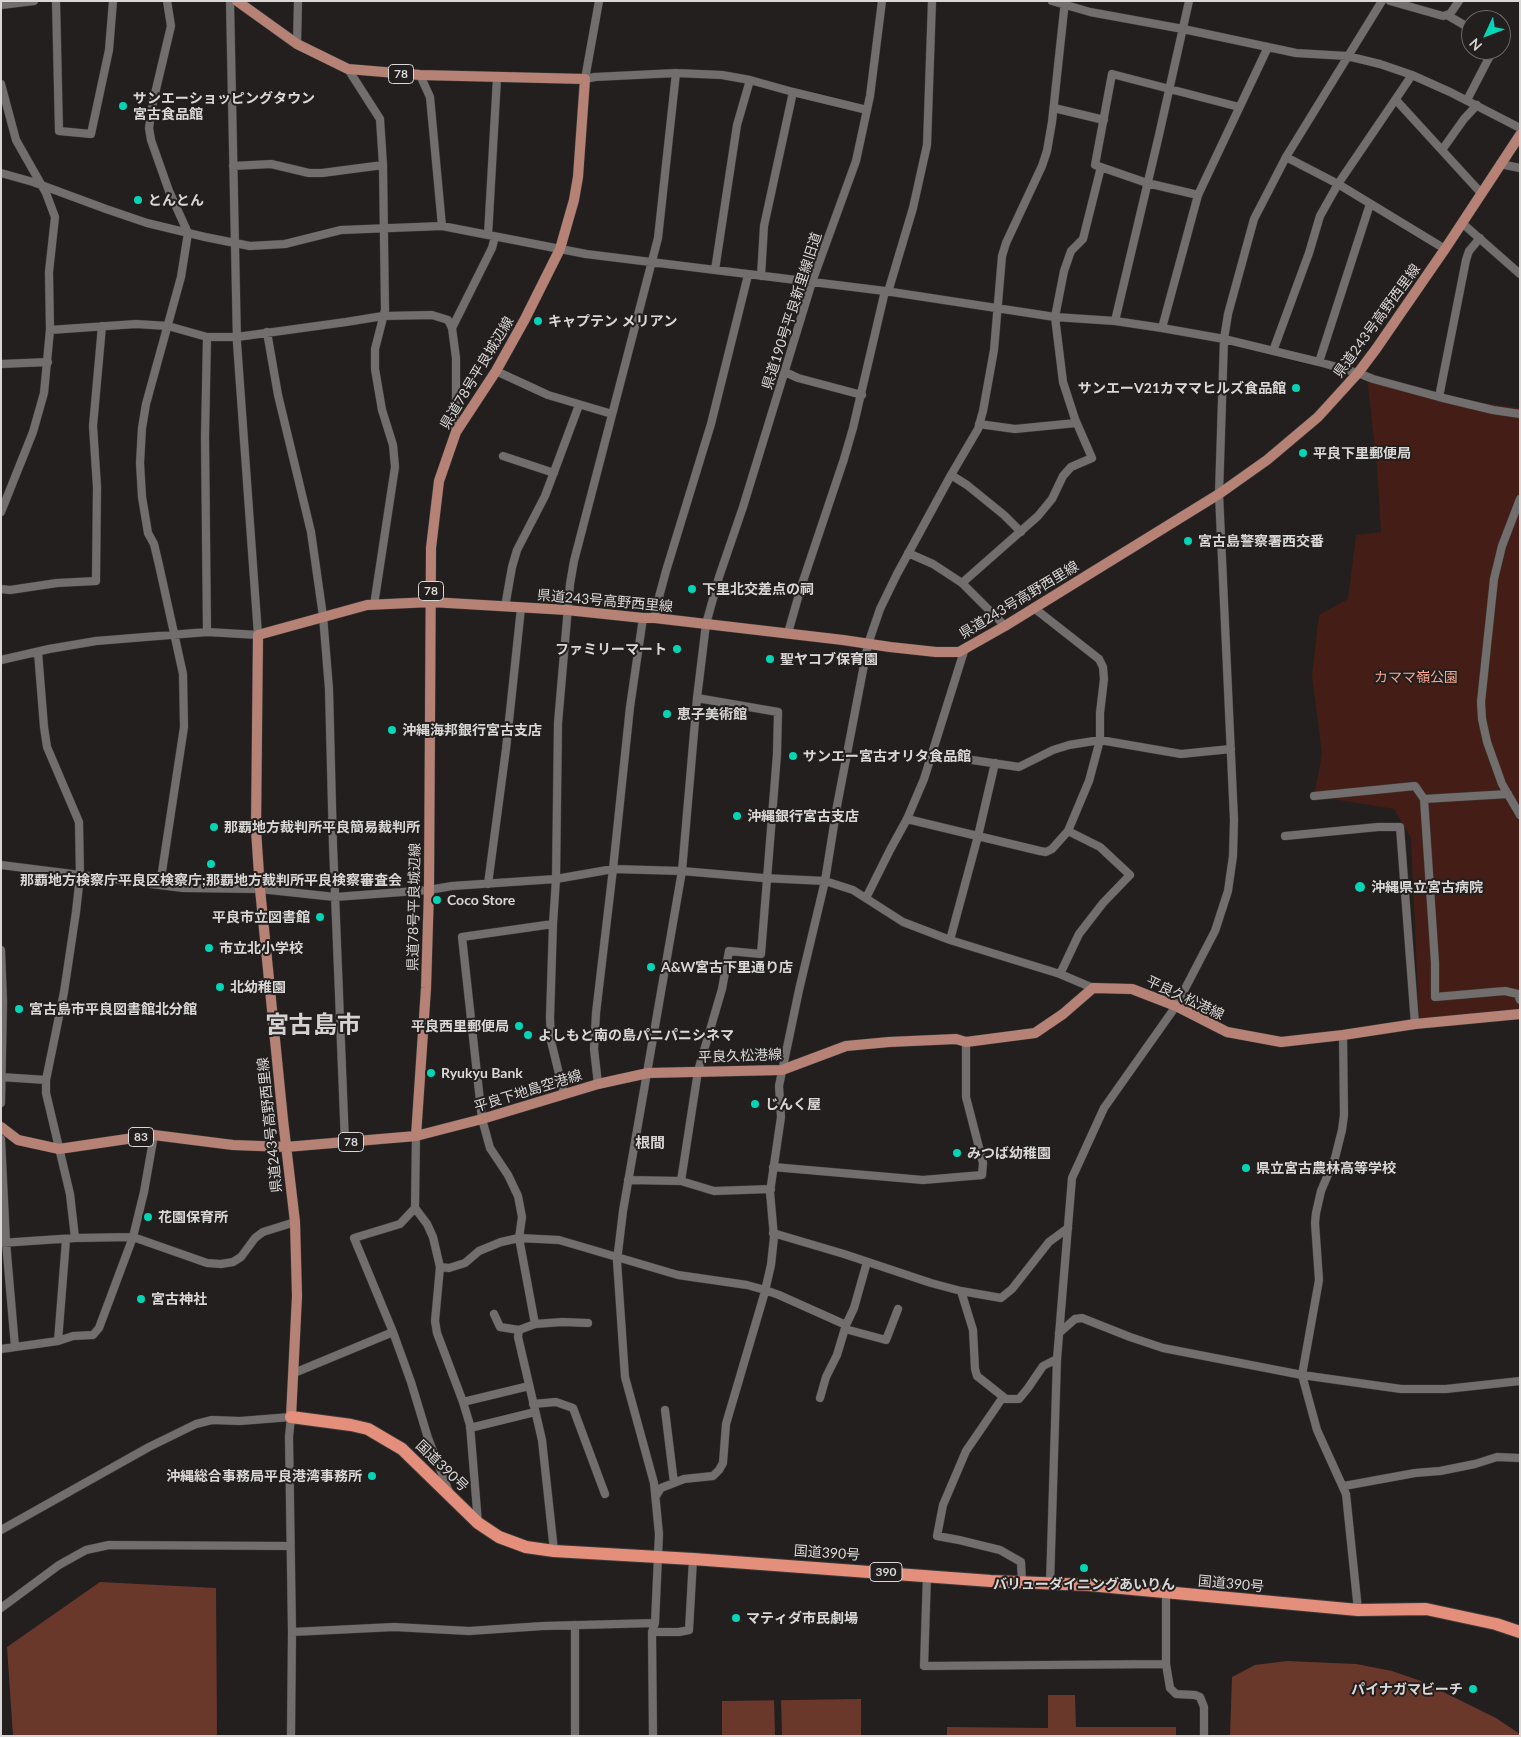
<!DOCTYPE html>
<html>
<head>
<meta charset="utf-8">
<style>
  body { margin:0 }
  #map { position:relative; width:1521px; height:1737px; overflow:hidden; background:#221f1e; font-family:Lato,sans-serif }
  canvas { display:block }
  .frame { position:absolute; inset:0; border:2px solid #dad8d7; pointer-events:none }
  .north { position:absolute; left:1461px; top:10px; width:50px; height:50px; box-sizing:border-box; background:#221f1e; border:1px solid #6c6968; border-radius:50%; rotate:227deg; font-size:14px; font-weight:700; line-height:20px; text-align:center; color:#dad8d7 }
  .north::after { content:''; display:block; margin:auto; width:18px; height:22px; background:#03d5b6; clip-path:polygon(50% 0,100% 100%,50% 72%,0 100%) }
</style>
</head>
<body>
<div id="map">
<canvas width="1521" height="1737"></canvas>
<div class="frame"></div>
<div class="north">N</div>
</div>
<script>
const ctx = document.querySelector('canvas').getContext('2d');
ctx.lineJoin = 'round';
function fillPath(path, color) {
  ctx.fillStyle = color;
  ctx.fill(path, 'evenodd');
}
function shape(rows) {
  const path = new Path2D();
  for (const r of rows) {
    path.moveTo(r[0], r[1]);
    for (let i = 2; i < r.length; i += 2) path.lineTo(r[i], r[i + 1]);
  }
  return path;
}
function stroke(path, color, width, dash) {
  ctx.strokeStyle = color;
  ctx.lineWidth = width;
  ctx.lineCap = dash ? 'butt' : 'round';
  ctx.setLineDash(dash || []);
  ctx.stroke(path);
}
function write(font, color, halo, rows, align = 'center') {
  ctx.font = font + ' Lato,"Noto Sans JP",sans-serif';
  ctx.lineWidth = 4;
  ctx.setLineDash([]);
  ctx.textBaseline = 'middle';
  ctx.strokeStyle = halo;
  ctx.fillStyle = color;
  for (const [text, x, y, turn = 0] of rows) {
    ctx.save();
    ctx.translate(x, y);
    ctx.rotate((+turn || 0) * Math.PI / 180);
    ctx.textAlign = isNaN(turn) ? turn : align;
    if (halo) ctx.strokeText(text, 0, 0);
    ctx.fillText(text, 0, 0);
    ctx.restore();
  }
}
const green = shape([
  [1367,377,1439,397,1520,408,1520,1014,1419,1018,1411,838,1394,809,1314,796,1322,754,1312,675,1319,615,1348,599,1356,535,1381,532,1377,467]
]);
const water = shape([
  [100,1582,216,1588,217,1736,13,1736,7,1647],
  [1287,1661,1356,1664,1392,1671,1421,1681,1496,1718,1520,1734,1520,1736,1230,1736,1232,1677,1255,1665],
  [1048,1695,1075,1695,1076,1727,1176,1727,1176,1736,947,1736,947,1727,1048,1728],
  [861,1699,861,1736,722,1736,722,1701]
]);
const pier = shape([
  [774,1698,781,1698,782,1736,775,1736]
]);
const minor = shape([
  [56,1,59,131,91,134,109,50,113,1],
  [599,1,585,79,595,77,676,73,722,75,750,80,793,92,867,110],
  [1052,1,1090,12,1183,29,1296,53,1347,56,1380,64,1412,75,1450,92,1520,128],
  [1390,1,1443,16,1450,14,1459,1],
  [1,5,34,1],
  [1447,15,1471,29],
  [297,44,298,1],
  [348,69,380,119,383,165,385,310,375,349,375,369,382,410,393,445,395,467,374,605],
  [420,75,430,97,442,226],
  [1,84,16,140,46,193,55,217,49,272,50,330,44,393,33,432,1,512],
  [1396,100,1481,193],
  [1467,100,1493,50],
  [1054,108,1104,120],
  [1442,150,1464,119,1477,105],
  [1286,157,1338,184,1445,249],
  [1500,164,1520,168],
  [233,166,271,164,309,173,322,173,383,165],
  [1,173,33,182,106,209,147,223,205,237,250,246,285,244,341,230,442,226,586,254,885,291,1055,317,1115,321,1162,328,1224,339,1319,362,1358,373,1373,379,1439,397,1493,410,1520,414],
  [1198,195,1147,183,1095,165,1112,74,1239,107],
  [1462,223,1520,274],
  [488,235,497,78],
  [715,270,737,125,750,80],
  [761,276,764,226,793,92],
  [888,292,913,208,927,145,932,1],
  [1115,321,1159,135,1189,1],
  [452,328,492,248,495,237],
  [1162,328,1198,195,1268,47],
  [50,330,136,324,168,326,207,337,237,337,346,322,383,316,432,315,448,320,452,328,456,358,456,399,454,425,456,432],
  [267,332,278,395,311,532,323,616,329,689,333,845,345,1143],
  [1273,351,1309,253,1320,216,1338,184,1412,75],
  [1319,362,1370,204],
  [1,364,48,362],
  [496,371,548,395,612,414],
  [785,372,798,378,862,395],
  [1439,397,1466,260,1469,251,1480,238],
  [979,424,1015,429,1076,423],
  [503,456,554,473],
  [951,475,967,485,1004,515,1021,532],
  [1520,499,1502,546,1494,579,1481,702,1482,719,1487,742,1502,784,1520,815],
  [908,553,933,564,962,583,1005,626],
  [962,583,1038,516,1052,499,1063,476,1071,467,1092,458,1075,419,1063,382,1055,317,1064,271,1071,251,1083,239,1101,167],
  [1,589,10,590,57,583,96,581,97,487,93,426,102,326],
  [505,607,512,567,517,550,545,496,579,405],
  [655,618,656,608,666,571,711,424,748,275],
  [207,632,205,437,207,337],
  [788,633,801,587,844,459,853,428,885,291],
  [38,652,44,727,47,747,79,822,80,876,76,912,64,992,46,1080,46,1093,70,1194,75,1238],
  [1,660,49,649,96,641,207,632,258,635,237,343,230,1],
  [932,754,1019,767,1053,750,1069,745,1100,740,1181,754,1231,749],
  [1314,796,1415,786,1424,799,1508,794],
  [1424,799,1435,963,1435,997,1505,991,1518,994,1520,1000],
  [907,819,1040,851,1046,852,1052,849,1068,831,1089,781,1100,740,1100,713,1104,679,1103,667,1099,659,1034,608],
  [1285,836,1378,827,1400,827,1415,1024],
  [1,865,183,888,260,889,335,897,429,890,452,886,556,879,613,869,682,871,763,878,825,881,853,890,903,922,950,940,1060,974,1093,988],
  [488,884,506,749,521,608],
  [160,885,184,727,183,674,159,565,154,544,148,533,142,497,140,463,142,428,146,404,181,277,188,233,169,191,151,140,149,128,153,102,171,26,167,1],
  [866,898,890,850,907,819,924,779,965,648],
  [950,940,978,836,995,763],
  [1,950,3,1002,1,1103],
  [1060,974,1079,934,1103,903,1130,875,1100,847,1068,831],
  [1343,1035,1344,1115,1342,1130,1335,1158,1321,1191,1316,1213,1315,1223,1319,1280,1302,1375,1317,1430,1346,1494,1358,1610],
  [1,1077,46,1080],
  [598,1084,594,1049,596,1013,613,869,630,707,643,618],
  [564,1094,551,1041,550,1018,553,924,556,879,558,723,570,584,574,561,658,238,676,73],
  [416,1136,415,1208,427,1224,433,1237,440,1267,435,1321,437,1333,463,1402,470,1425,478,1523],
  [1,1139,6,1242,15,1347],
  [773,1167,923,1180,982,1175,983,1163,966,1097,966,1042],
  [628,1180,681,1181,714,1191,771,1189],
  [681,1181,698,1071,722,989,729,951,761,954,777,754,778,712,697,698],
  [415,1208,400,1224,354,1238,393,1332,411,1382,428,1438,449,1492],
  [773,1233,844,1254,931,1283,961,1291,973,1330,975,1369,977,1376,1006,1399,1019,1399,1028,1388,1043,1366,1057,1359],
  [1,1243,75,1238,133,1237,207,1263,221,1264,233,1262,241,1257,255,1238,263,1232,295,1222],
  [440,1267,449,1268,465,1263,479,1251,501,1242,519,1238,559,1240,678,1275,747,1285,765,1290,779,1295,846,1325,854,1308,867,1262],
  [961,1291,1001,1298,1012,1289,1049,1242,1068,1228],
  [494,1314,500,1327,519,1330],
  [535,1324,519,1238,522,1217,518,1196,508,1175,490,1148,482,1119,462,937,553,924],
  [845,1329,886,1340,898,1309],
  [1059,1333,1075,1319,1082,1318,1130,1337,1163,1348,1302,1375,1401,1389,1446,1389,1520,1381],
  [58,1341,66,1240],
  [1,1349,58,1341,73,1336,93,1335,99,1328,133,1237,144,1192,154,1135],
  [294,1373,393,1332],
  [1003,1397,966,1451,943,1505,937,1536,959,1540,1000,1550,1021,1562,1022,1582],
  [820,1398,826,1377,837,1355,846,1325],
  [463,1402,529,1386],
  [533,1404,556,1402,573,1408,605,1494],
  [665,1410,674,1483],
  [470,1428,535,1412],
  [1344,1486,1415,1473,1440,1471,1475,1464,1497,1457,1520,1458],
  [656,1496,661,1488,684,1479,713,1476,719,1470,723,1463,726,1424,764,1295,771,1265,774,1237,770,1192,781,1117,779,1086,799,990,825,881,837,806,868,644,880,609,897,574,951,475,978,429,983,411,994,350,1002,256,1006,243,1042,166,1047,151,1052,122,1065,1],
  [1,1530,149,1447,196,1424,212,1420,240,1421,291,1417,289,1437,292,1632,291,1736],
  [554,1551,542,1440,518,1337,519,1330,535,1324,562,1322,588,1323],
  [927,1575,924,1666,1166,1664],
  [1050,1584,1057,1359,1072,1178,1104,1108,1176,1006,1215,931,1228,891,1233,856,1234,820,1219,494,1224,339,1228,314,1254,219,1286,157,1382,1],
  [1166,1593,1166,1664,1170,1688,1176,1694,1195,1695,1200,1697,1204,1707,1204,1736],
  [1,1608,59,1565,86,1550,109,1545,290,1546],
  [292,1632,394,1627,469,1631,543,1626,655,1623],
  [652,1632,679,1632,689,1630,693,1559],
  [575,1736,575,1625],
  [653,1736,652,1632,655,1623,659,1534,654,1483,625,1377,617,1261,623,1211,682,871,697,698,706,624,719,577,743,507,812,282,856,161,870,96,882,1]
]);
const major = shape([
  [237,1,297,44,348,69,420,75,585,79,578,177,574,200,560,249,525,319,496,371,456,432,439,481,431,548,429,890,426,988,416,1136],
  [1,1127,18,1140,59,1149,154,1135,233,1145,286,1147,416,1136,482,1119,598,1084,648,1073,782,1070,846,1046,889,1042,956,1039,966,1042,1035,1033,1063,1014,1093,988,1132,989,1176,1006,1227,1032,1281,1042,1343,1035,1415,1024,1520,1014],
  [291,1417,297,1296,295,1222,283,1120,260,889,256,830,258,635,367,605,431,602,567,610,643,618,655,618,843,640,890,647,936,652,959,652,1005,626,1219,494,1267,460,1318,417,1358,373,1376,349,1445,249,1520,135]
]);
const highway = shape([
  [291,1417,351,1425,368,1429,402,1449,478,1523,499,1537,526,1547,554,1551,693,1559,991,1581,1089,1585,1358,1610,1426,1609,1496,1624,1520,1632]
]);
const markers = [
  [123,106,5,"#03d5b6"],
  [138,200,5,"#03d5b6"],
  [538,321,5,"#03d5b6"],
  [1296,388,5,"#03d5b6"],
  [1303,453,5,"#03d5b6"],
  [1188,541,5,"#03d5b6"],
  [692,589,5,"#03d5b6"],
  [677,649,5,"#03d5b6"],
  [770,659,5,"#03d5b6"],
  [667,714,5,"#03d5b6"],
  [392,730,5,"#03d5b6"],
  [793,756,5,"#03d5b6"],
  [737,816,5,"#03d5b6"],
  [214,827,5,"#03d5b6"],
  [211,864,5,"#03d5b6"],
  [1360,887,6,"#03d5b6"],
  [437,900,5,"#03d5b6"],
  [320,917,5,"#03d5b6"],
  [209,948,5,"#03d5b6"],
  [651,967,5,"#03d5b6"],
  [220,987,5,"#03d5b6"],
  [19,1009,5,"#03d5b6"],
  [519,1026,5,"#03d5b6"],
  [528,1035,5,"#03d5b6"],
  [431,1073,5,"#03d5b6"],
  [755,1104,5,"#03d5b6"],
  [957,1153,5,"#03d5b6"],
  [1246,1168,5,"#03d5b6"],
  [148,1217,5,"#03d5b6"],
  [141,1299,5,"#03d5b6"],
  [372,1476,5,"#03d5b6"],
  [1084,1568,5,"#03d5b6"],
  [736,1618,5,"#03d5b6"],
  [1473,1689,5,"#03d5b6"]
];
const shields = [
  [401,74,25],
  [431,591,25],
  [141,1137,25],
  [351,1142,25],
  [886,1572,32]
];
const shieldNames = [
  ["78",401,74],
  ["78",431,591],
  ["83",141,1137],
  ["78",351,1142],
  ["390",886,1572]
];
const poiNames = [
  ["サンエーショッピングタウン",133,98],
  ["宮古食品館",133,114],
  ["とんとん",148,200],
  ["キャプテン メリアン",548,321],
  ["サンエーV21カママヒルズ食品館",1286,388,"right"],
  ["平良下里郵便局",1313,453],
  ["宮古島警察署西交番",1198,541],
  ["下里北交差点の祠",702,589],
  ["ファミリーマート",667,649,"right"],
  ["聖ヤコブ保育園",780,659],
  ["恵子美術館",677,714],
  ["沖縄海邦銀行宮古支店",402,730],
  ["サンエー宮古オリタ食品館",803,756],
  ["沖縄銀行宮古支店",747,816],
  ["那覇地方裁判所平良簡易裁判所",224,827],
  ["那覇地方検察庁平良区検察庁;那覇地方裁判所平良検察審査会",211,880,"center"],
  ["沖縄県立宮古病院",1371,887],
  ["Coco Store",447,900],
  ["平良市立図書館",310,917,"right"],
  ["市立北小学校",219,948],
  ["A&W宮古下里通り店",661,967],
  ["北幼稚園",230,987],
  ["宮古島市平良図書館北分館",29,1009],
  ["平良西里郵便局",509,1026,"right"],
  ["よしもと南の島パニパニシネマ",538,1035],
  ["Ryukyu Bank",441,1073],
  ["じんく屋",765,1104],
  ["みつば幼稚園",967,1153],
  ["県立宮古農林高等学校",1256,1168],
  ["花園保育所",158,1217],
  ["宮古神社",151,1299],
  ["沖縄総合事務局平良港湾事務所",362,1476,"right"],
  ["バリューダイニングあいりん",1084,1584,"center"],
  ["マティダ市民劇場",746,1618],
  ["パイナガマビーチ",1463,1689,"right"]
];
const streetNames = [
  ["県道190号平良新里線旧道",792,311,-72],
  ["県道243号高野西里線",1377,321,-54],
  ["県道78号平良城辺線",477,373,-59],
  ["県道243号高野西里線",1019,600,-31],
  ["県道243号高野西里線",605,601,5],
  ["県道78号平良城辺線",414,907,-89],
  ["平良久松港線",1185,998,25],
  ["平良久松港線",740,1056,-2],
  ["平良下地島空港線",528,1091,-17],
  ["県道243号高野西里線",270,1125,-96],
  ["国道390号",442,1466,44],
  ["国道390号",827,1553,4],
  ["国道390号",1231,1584,5]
];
const parkNames = [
  ["カママ嶺公園",1416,677]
];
const neighbourhoodNames = [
  ["根間",650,1143]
];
const townNames = [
  ["宮古島市",313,1025]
];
fillPath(green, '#441e16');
fillPath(water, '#6a372b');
fillPath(pier, '#221f1e');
stroke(minor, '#3d3b3a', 9);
stroke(major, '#3d3b3a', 11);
stroke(highway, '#3d3b3a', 14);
stroke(minor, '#726e6d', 8);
stroke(major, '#b68275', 10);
stroke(highway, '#e48f7b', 12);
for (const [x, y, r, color] of markers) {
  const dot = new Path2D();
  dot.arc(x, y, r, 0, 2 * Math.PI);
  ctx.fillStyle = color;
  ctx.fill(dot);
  stroke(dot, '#221f1e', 2);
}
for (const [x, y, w] of shields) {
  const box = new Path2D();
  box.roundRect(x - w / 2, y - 9.5, w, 19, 4);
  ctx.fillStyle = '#221f1e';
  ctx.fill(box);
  stroke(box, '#dad8d7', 1);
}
write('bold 12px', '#dad8d7', null, shieldNames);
write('bold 14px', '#dad8d7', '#221f1e', poiNames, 'left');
write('14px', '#dad8d7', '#221f1e', streetNames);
write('14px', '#faa591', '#221f1e', parkNames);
write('bold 15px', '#d6d2d1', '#221f1e', neighbourhoodNames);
write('bold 24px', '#d6d2d1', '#221f1e', townNames);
</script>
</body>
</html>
